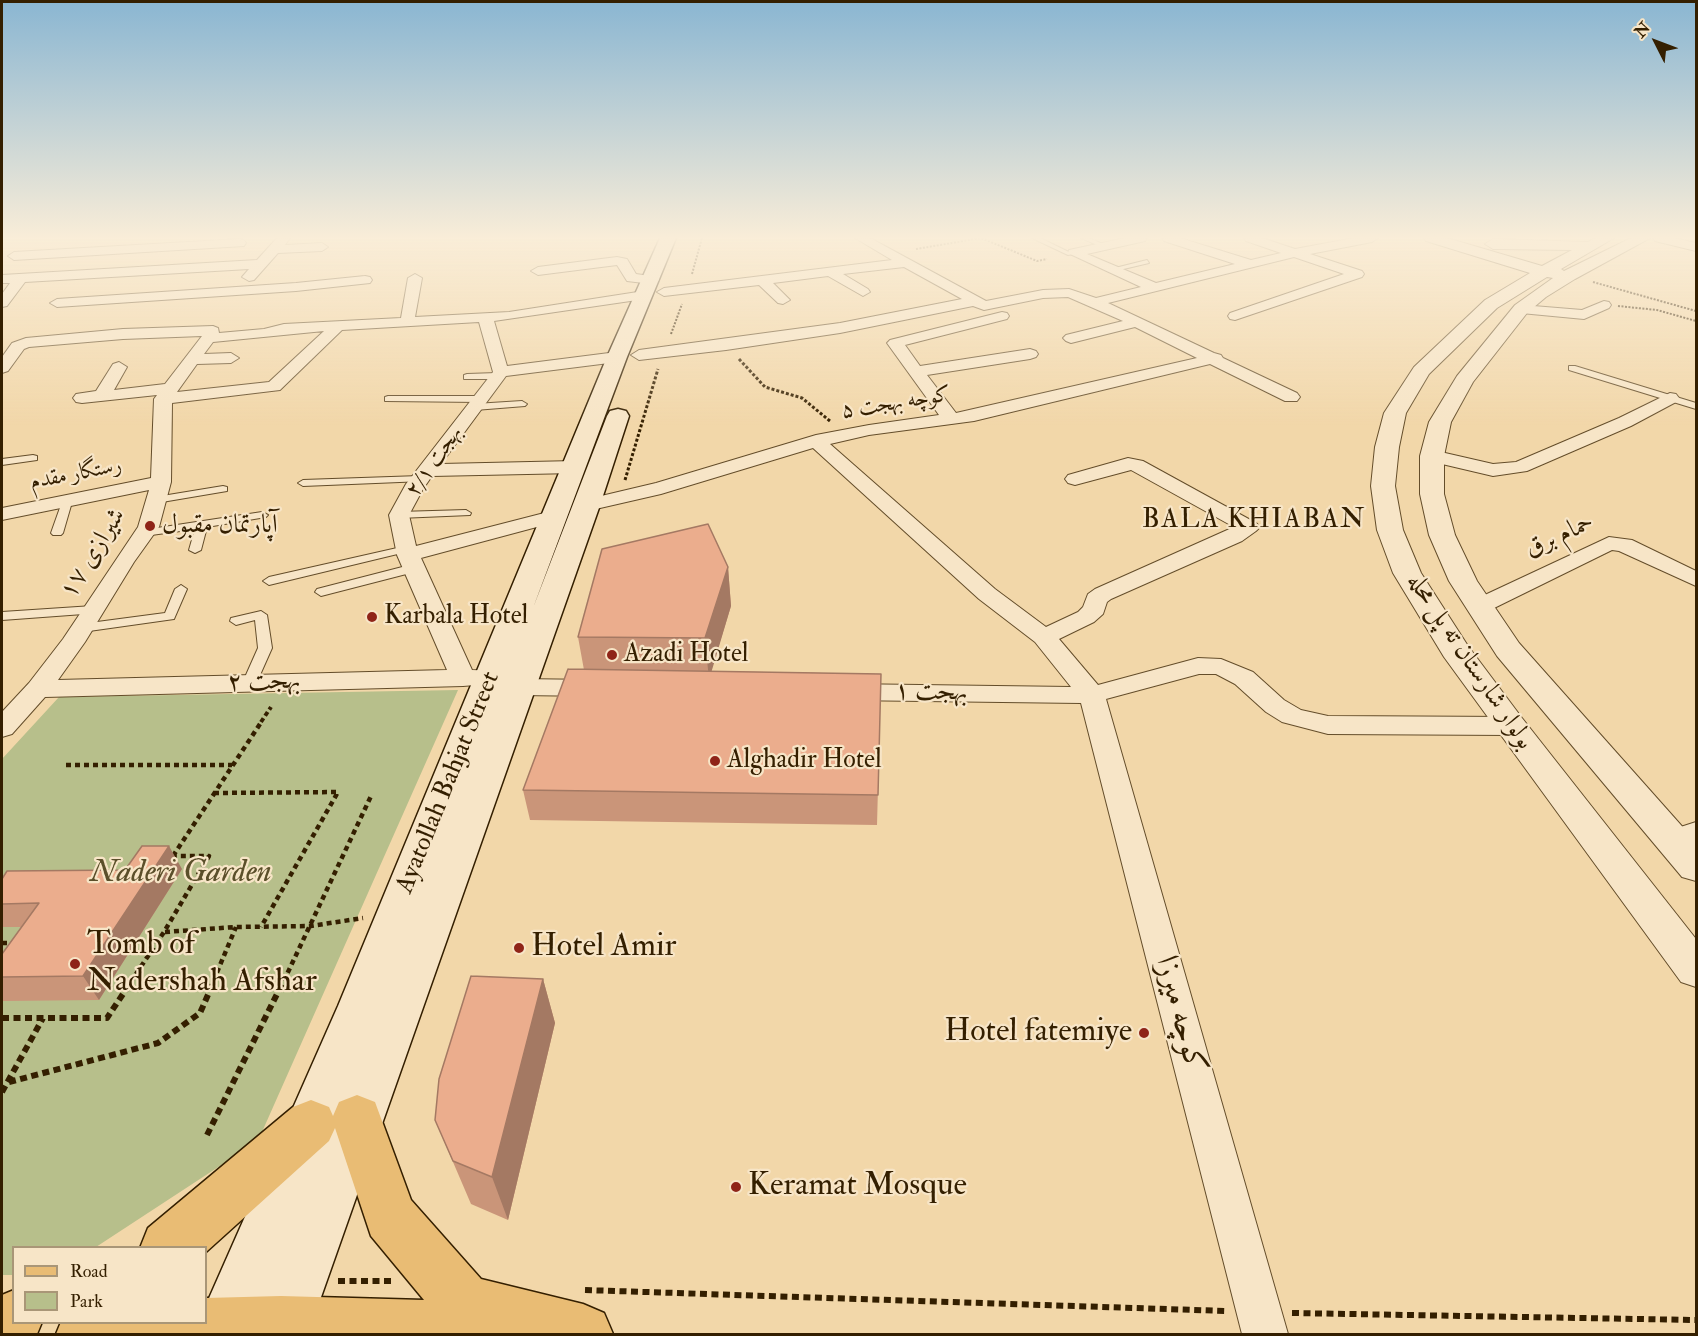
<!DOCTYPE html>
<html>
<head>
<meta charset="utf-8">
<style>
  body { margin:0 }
  #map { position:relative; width:1698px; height:1336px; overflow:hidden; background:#f2d7a9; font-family:"IM FELL Double Pica",serif }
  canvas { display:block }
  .frame { position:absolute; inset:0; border:3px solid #341f00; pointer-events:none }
  .legend { position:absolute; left:12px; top:1246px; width:195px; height:78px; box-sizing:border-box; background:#f7e5c7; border:2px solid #a99677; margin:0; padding:8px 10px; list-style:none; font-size:18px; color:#341f00 }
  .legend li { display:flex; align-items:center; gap:12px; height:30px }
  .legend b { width:30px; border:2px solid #a99677 }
  .north { position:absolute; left:1626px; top:12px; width:60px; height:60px; -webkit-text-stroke:4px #f7e5c7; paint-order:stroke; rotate:312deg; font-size:16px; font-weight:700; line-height:24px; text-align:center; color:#341f00 }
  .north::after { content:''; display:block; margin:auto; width:21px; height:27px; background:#341f00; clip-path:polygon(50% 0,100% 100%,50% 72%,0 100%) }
</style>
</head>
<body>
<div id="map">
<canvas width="1698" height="1336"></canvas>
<div class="frame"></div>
<ul class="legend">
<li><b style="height:8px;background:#e9bc74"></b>Road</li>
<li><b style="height:16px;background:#b7bf8b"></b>Park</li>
</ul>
<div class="north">N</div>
</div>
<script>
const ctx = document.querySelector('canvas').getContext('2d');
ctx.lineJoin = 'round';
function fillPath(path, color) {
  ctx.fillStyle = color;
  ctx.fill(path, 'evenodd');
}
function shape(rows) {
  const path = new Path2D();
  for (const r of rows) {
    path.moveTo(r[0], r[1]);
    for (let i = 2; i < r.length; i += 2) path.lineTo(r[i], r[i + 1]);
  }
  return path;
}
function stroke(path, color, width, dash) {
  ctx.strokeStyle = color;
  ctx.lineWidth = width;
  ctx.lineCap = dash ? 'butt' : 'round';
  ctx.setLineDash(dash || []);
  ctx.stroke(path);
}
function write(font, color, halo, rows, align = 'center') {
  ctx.font = font + ' "IM FELL Double Pica",Amiri,serif';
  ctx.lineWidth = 4.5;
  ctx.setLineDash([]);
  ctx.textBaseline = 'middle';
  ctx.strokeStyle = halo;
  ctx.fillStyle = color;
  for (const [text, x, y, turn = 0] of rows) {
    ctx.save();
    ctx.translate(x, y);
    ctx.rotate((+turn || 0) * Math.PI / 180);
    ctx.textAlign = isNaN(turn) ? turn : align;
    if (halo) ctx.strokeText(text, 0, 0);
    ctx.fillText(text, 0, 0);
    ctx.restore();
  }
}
const green = shape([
  [458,690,258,1141,96,1247,14,1248,13,1275,2,1275,2,759,59,697]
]);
const pathFar4 = shape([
  [916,249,981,238,1037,261,1047,259],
  [692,274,702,238],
  [1593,282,1696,311],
  [1618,306,1657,310,1696,321],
  [671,334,682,304]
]);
const pathFar3 = shape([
  [739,359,765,387,802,398,830,421],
  [625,480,658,369]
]);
const pathFar2 = shape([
  [261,722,271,707]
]);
const pathFar1 = shape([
  [66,765,232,765],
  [214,793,338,792,261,927],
  [173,856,262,721],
  [165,932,236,927,311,926,363,918],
  [2,943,14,943],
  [126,989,164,932,209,856,171,856],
  [210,989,236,927],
  [280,989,372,794]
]);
const path = shape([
  [2,1018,107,1018,127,988],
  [9,1082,158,1043,200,1013,211,988],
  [2,1092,43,1018],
  [207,1135,280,988],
  [338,1281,391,1281],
  [585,1290,1225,1311],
  [1292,1313,1696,1320]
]);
const service = shape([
  [1032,238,1040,238,1073,254,1068,255,1032,238],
  [1081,238,1089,238,1107,246,1102,247,1081,238],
  [1147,260,1149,263,1115,271,1111,269,1147,260],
  [1569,366,1575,366,1696,403,1696,409,1569,370,1569,366],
  [467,374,497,373,501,376,497,379,464,379,464,375,467,374],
  [388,396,480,396,485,399,480,402,385,401,385,397,388,396],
  [522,401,527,404,525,406,475,410,470,407,475,404,522,401],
  [33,455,37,456,37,460,2,465,2,459,33,455],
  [420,476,425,479,424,481,303,486,298,483,303,480,420,476],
  [223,486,227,487,227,491,156,503,151,500,156,497,223,486],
  [67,499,72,502,63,533,61,535,53,535,51,533,62,502,67,499],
  [466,510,471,513,470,515,399,518,393,515,399,512,466,510],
  [262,512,268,515,266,517,207,527,201,550,195,553,189,550,195,529,144,536,138,533,144,530,262,512],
  [406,546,412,549,410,551,269,585,263,581,269,577,406,546],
  [414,564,420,568,418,571,321,596,315,592,317,589,414,564],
  [181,585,187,589,174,619,82,632,76,628,82,624,165,613,175,589,181,585],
  [93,606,97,607,99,610,97,613,2,620,2,612,93,606],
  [261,611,267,615,272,648,256,684,249,688,242,684,258,648,255,620,236,625,230,621,231,618,261,611]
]);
const minor = shape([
  [277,238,290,238,285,245,322,243,328,247,322,251,278,253,254,280,249,281,242,277,249,269,25,282,7,306,2,307,2,294,10,283,2,283,2,275,257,260,277,238],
  [855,238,870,238,986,301,1043,290,1069,289,1096,298,1141,287,1068,253,1069,250,1125,238,1147,238,1145,241,1087,254,1156,283,1235,264,1164,241,1162,238,1180,238,1251,260,1281,253,1246,241,1244,238,1262,238,1295,249,1354,238,1378,238,1372,242,1310,254,1362,271,1364,274,1362,277,1235,320,1230,319,1228,316,1230,313,1344,274,1294,257,1108,303,1214,353,1221,355,1223,358,1297,393,1300,397,1297,401,1285,401,1210,364,974,421,869,435,830,444,995,589,1046,627,1078,612,1083,607,1088,594,1095,589,1234,527,1131,470,1075,485,1068,483,1065,479,1068,475,1128,458,1143,461,1256,523,1260,527,1256,531,1242,541,1111,599,1107,602,1103,614,1094,622,1059,639,1098,685,1198,658,1221,659,1253,672,1284,700,1301,710,1328,716,1510,717,1520,720,1524,726,1520,732,1510,735,1328,734,1282,722,1266,712,1235,684,1216,674,1199,674,1106,699,1288,1334,1242,1334,1081,703,845,700,836,698,832,692,836,686,845,684,1071,687,1035,642,979,599,813,448,661,494,587,511,580,509,577,505,580,501,656,483,816,435,869,425,939,415,887,343,890,340,1002,312,1007,313,1009,316,1007,319,905,345,920,366,1030,349,1036,351,1038,354,1036,357,1030,359,927,375,956,413,1197,358,1135,327,1071,343,1066,341,1063,338,1066,335,1123,321,1068,297,1043,298,984,310,973,306,840,333,726,350,639,360,631,355,639,350,840,323,962,299,904,267,843,274,868,289,870,292,863,296,828,276,773,283,790,300,783,304,778,303,759,285,664,296,657,292,664,288,892,260,855,238],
  [1653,238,1674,238,1696,243,1696,251,1655,241,1653,238],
  [240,239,244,240,246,243,244,246,14,260,8,256,14,252,240,239],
  [617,257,627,259,636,274,657,277,659,280,652,284,627,281,617,265,538,275,531,271,538,267,617,257],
  [415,274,422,278,415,317,509,312,644,291,651,295,644,299,494,321,507,366,617,352,625,357,617,362,506,376,441,464,575,461,582,463,585,467,582,471,575,473,432,476,423,489,409,515,416,546,556,510,563,512,566,516,563,520,421,558,472,670,500,671,504,677,500,683,463,686,45,697,12,734,2,737,2,712,29,683,63,639,138,527,149,490,2,520,2,508,151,478,154,399,157,395,82,403,76,402,73,398,76,394,96,391,113,364,119,362,127,367,114,390,165,384,202,336,123,339,29,347,24,349,8,371,2,373,2,357,12,343,26,338,123,329,213,326,218,328,219,333,264,329,284,324,401,318,408,278,415,274],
  [479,322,493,372,406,484,389,515,397,555,447,670,58,680,85,642,134,562,159,527,171,482,172,403,280,390,342,330,479,322],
  [324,331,269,382,177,392,197,364,231,363,239,358,231,353,204,354,213,342,324,331],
  [365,276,370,277,372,280,370,283,296,291,57,307,50,303,57,299,296,283,365,276],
  [1604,301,1609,302,1611,305,1609,308,1584,319,1521,313,1514,309,1521,305,1582,310,1604,301],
  [1670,393,1676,394,1679,398,1676,402,1631,426,1527,471,1493,476,1425,460,1423,456,1425,452,1432,450,1493,464,1516,462,1619,418,1670,393],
  [1609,537,1632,540,1696,571,1696,586,1619,551,1612,550,1488,611,1480,613,1472,611,1468,606,1472,601,1609,537],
  [518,679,596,680,605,682,609,688,605,694,596,696,518,695,509,693,505,687,509,681,518,679],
  [1696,822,1696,844,1673,852,1662,849,1658,841,1662,833,1696,822]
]);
const tertiary = shape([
  [1424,238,1447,238,1542,266,1572,250,1493,249,1485,244,1493,239,1588,242,1595,238,1614,238,1561,269,1564,271,1631,238,1650,238,1575,279,1546,297,1527,313,1473,382,1451,422,1444,456,1444,494,1455,535,1477,581,1519,643,1696,842,1696,881,1682,877,1497,656,1449,581,1429,535,1420,494,1420,456,1429,422,1457,376,1515,305,1553,278,1547,277,1497,308,1429,374,1406,413,1399,447,1395,486,1403,530,1421,573,1468,646,1522,718,1696,939,1696,987,1681,982,1444,657,1393,573,1377,530,1371,486,1375,447,1384,413,1414,367,1485,300,1530,273,1426,241,1424,238]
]);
const secondary = shape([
  [660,238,676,238,627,357,533,608,607,416,610,411,618,409,626,411,629,416,600,505,308,1334,193,1334,198,1322,206,1322,206,1305,338,1006,607,357,660,238]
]);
const primary = shape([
  [357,1095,375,1102,411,1200,481,1279,583,1304,604,1313,613,1334,56,1334,61,1322,206,1322,206,1298,281,1296,424,1300,371,1236,335,1128,329,1141,206,1252,206,1248,140,1248,148,1228,293,1107,311,1100,329,1107,333,1116,339,1102,357,1095],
  [14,1290,14,1322,42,1322,37,1334,2,1334,2,1295,14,1290]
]);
const wall = shape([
  [728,567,731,606,711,671,881,674,877,825,530,820,523,790,584,670,578,637],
  [182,869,99,1000,2,1001,2,954,22,927,2,927,2,879],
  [543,979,555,1023,508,1220,471,1204,435,1120]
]);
const shadedWall = shape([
  [728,567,731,606,709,680,705,638],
  [169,846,182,869,99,1000,83,976],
  [543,979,555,1023,508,1220,492,1177]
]);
const building = shape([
  [708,524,728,567,705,638,578,637,602,549,708,524],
  [568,669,881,674,878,795,523,790,568,669],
  [142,846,169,846,83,976,2,977,2,954,39,903,2,904,2,879,7,871,125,870,142,846],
  [471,976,543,979,492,1177,453,1161,435,1120,439,1079,471,976]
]);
const markers = [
  [150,526,6,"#8f2418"],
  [372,617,6,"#8f2418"],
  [612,655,6,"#8f2418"],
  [715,761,6,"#8f2418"],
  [519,948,6,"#8f2418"],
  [75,964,6,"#8f2418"],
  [1144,1033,6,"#8f2418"],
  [736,1187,6,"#8f2418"]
];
const farStreetnames = [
  ["کوچه بهجت ۵",896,404,-9],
  ["بهجت ۲/۱",435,462,-55],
  ["رستگار مقدم",76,475,-11]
];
const poiNames = [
  ["آپارتمان مقبول",162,526],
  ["Karbala Hotel",384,617],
  ["Azadi Hotel",624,655],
  ["Alghadir Hotel",727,761]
];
const streetNames = [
  ["حمام برق",1560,537,-24],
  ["شیرازی ۱۷",94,554,-58],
  ["بولوار شارستان ته پل محله",1469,662,56],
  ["بهجت ۲",264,683,-2],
  ["بهجت ۱",931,693,1],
  ["Ayatollah Bahjat Street",449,783,-68]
];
const neighbourhoodNames = [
  ["BALA KHIABAN",1254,521]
];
const nearParknames = [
  ["Naderi Garden",181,874]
];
const nearPoinames = [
  ["Tomb of",87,946],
  ["Nadershah Afshar",87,983],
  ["Hotel Amir",531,948],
  ["Hotel fatemiye",1132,1033,"right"],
  ["Keramat Mosque",748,1187]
];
const nearStreetnames = [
  ["کوچه میرزا",1179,1015,75]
];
fillPath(green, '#b7bf8b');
stroke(service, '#644d2a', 2);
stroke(minor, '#644d2a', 2);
stroke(tertiary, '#644d2a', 2);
stroke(secondary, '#341f00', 3);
stroke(primary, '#341f00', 3);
stroke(pathFar4, '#341f00', 2, [2, 1.5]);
stroke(pathFar3, '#341f00', 3, [3, 2]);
stroke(pathFar2, '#341f00', 4, [4.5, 3]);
stroke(pathFar1, '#341f00', 4.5, [5, 4]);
stroke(path, '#341f00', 6, [7, 4.5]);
fillPath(service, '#f7e5c7');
fillPath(minor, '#f7e5c7');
fillPath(tertiary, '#f7e5c7');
fillPath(secondary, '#f7e5c7');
fillPath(primary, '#e9bc74');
fillPath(wall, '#ca9579');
fillPath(shadedWall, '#a47963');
fillPath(building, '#ebad8d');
stroke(building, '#a47963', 1.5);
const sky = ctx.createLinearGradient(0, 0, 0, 425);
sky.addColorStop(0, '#8ab6d2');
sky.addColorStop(0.56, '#f9edd8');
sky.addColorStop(1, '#f9edd800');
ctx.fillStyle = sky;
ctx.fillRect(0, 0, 1698, 425);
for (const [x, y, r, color] of markers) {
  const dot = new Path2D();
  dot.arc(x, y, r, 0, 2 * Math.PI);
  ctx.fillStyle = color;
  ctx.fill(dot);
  stroke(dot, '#f7e5c7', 2);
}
write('22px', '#341f00', '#f7e5c7', farStreetnames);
write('26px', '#341f00', '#f7e5c7', poiNames, 'left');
write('26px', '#341f00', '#f7e5c7', streetNames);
ctx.letterSpacing = '1.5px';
write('27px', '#341f00', '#f7e5c7', neighbourhoodNames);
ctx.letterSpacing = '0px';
write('italic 32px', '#5b4f2a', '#f7e5c7', nearParknames);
write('32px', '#341f00', '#f7e5c7', nearPoinames, 'left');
write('32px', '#341f00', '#f7e5c7', nearStreetnames);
</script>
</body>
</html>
